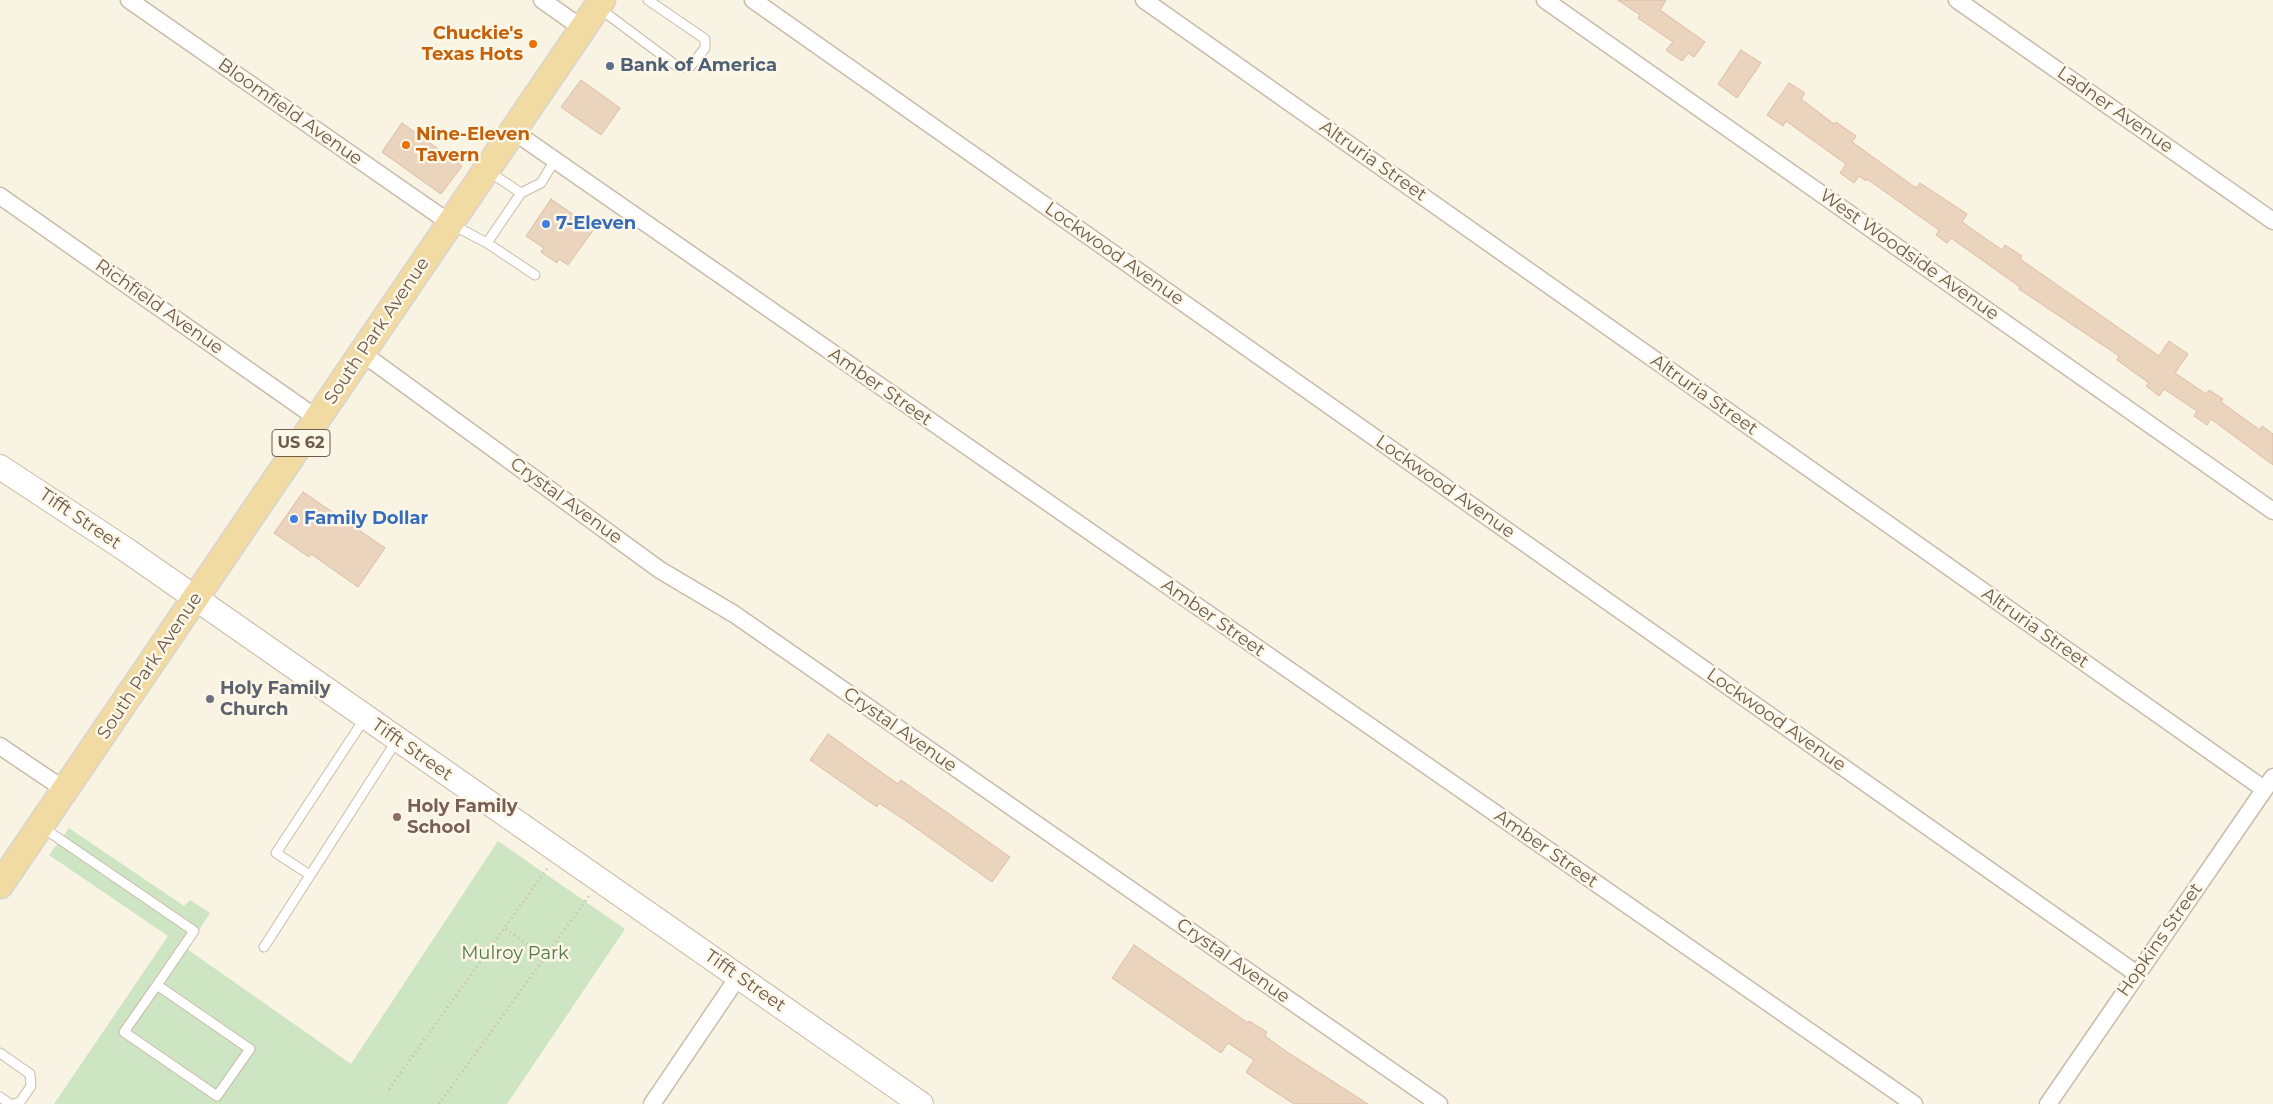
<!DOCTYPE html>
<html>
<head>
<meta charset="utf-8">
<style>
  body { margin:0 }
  canvas { display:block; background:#f9f3e3 }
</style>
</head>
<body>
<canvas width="2273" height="1104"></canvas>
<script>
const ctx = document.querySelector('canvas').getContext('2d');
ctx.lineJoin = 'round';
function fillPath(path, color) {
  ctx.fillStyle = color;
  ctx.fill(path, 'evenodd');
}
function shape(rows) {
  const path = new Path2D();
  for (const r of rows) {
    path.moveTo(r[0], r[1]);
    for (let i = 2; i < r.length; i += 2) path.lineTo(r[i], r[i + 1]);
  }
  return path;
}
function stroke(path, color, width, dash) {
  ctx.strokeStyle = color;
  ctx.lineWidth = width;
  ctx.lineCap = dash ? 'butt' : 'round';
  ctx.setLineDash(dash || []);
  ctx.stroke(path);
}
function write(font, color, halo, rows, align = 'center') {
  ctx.font = font + ' Montserrat,sans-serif';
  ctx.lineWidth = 5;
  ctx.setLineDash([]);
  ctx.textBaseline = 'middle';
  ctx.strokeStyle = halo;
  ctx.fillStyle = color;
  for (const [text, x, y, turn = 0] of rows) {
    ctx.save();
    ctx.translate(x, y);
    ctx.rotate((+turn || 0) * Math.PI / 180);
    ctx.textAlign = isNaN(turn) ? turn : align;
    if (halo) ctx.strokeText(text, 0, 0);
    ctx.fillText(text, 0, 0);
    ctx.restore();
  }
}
const green = shape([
  [69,828,184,906,190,900,210,913,187,949,351,1064,498,841,625,929,507,1104,54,1104,168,936,49,855]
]);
const building = shape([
  [1618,0,1666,0,1660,10,1705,42,1694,57,1688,53,1682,61,1666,50,1673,42,1638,18,1640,15,1618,0],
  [1741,50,1761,63,1737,98,1718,84,1741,50],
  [581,80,620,108,601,135,561,107,581,80],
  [1789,83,1805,93,1801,99,1834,124,1836,122,1856,136,1852,142,1916,188,1920,183,1967,214,1962,222,2002,250,2005,245,2022,256,2020,259,2159,356,2169,341,2188,354,2175,373,2206,394,2209,390,2223,399,2221,402,2260,430,2262,426,2273,434,2273,465,2211,419,2207,425,2194,416,2197,411,2164,389,2159,396,2146,386,2149,383,2117,360,2119,356,2019,289,2020,287,1951,238,1947,243,1936,235,1939,230,1867,179,1866,181,1859,176,1854,183,1840,173,1846,164,1786,121,1783,126,1767,115,1789,83],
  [402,123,462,166,441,194,382,152,402,123],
  [551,199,594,229,568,265,559,259,557,263,541,252,544,248,526,236,551,199],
  [303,492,385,548,358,587,311,554,309,557,274,533,303,492],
  [828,734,898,784,901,780,1010,857,992,882,906,821,879,803,877,807,810,760,828,734],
  [1134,945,1248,1023,1249,1021,1267,1032,1265,1036,1287,1052,1368,1104,1294,1104,1266,1086,1246,1072,1254,1060,1228,1043,1221,1053,1112,978,1134,945]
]);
const path = shape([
  [506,929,546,958],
  [389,1089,549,866],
  [439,1104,589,896]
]);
const lane = shape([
  [599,8,678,67,690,67,705,48,705,39,648,0],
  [488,171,521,193],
  [453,225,487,243,535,275],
  [487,243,521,193,541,183,555,160],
  [42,827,194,931,157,985],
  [310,875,276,853,365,718],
  [264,947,397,740],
  [157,985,250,1049,217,1096,124,1032,157,985],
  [0,1053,30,1074,31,1086,20,1102,14,1104],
  [0,1097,10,1104]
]);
const street = shape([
  [129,0,450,223],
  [542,0,583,29],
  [753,0,2137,974],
  [1144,0,2264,789],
  [1545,0,2273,511],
  [1957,0,2273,221],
  [513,131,1914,1104],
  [0,196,318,419],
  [362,353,660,570,734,614,1439,1104],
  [0,746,65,790],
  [652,1104,738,977],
  [2048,1104,2273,777]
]);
const secondary = shape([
  [0,467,125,549,921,1104]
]);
const primary = shape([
  [0,885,602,0]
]);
const markers = [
  [533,44,5,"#e8710a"],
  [610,66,5,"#5c6f8a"],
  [406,145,5,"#e8710a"],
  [546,224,5,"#3f7fe0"],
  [294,519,5,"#3f7fe0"],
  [210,699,5,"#6b7280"],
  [397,817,5,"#8d6e63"]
];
const shields = [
  [301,443,58]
];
const shieldNames = [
  ["US 62",301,443]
];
const foodNames = [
  ["Chuckie's",523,34],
  ["Texas Hots",523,55],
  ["Nine-Eleven",416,135,"left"],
  ["Tavern",416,156,"left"]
];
const serviceNames = [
  ["Bank of America",620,66]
];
const streetNames = [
  ["Ladner Avenue",2115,110,35],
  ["Bloomfield Avenue",290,112,35],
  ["Altruria Street",1373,161,35],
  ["Lockwood Avenue",1114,254,35],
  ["West Woodside Avenue",1909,255,35],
  ["Richfield Avenue",159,307,35],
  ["South Park Avenue",377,331,-56],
  ["Amber Street",880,387,35],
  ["Altruria Street",1704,395,35],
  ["Lockwood Avenue",1445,487,35],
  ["Crystal Avenue",566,501,36],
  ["Tifft Street",80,519,34],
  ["Amber Street",1213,618,35],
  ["Altruria Street",2035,628,35],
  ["South Park Avenue",150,666,-56],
  ["Lockwood Avenue",1776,720,35],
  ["Crystal Avenue",900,730,35],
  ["Tifft Street",412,750,35],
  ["Amber Street",1546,849,35],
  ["Hopkins Street",2160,940,-55],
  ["Crystal Avenue",1233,961,35],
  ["Tifft Street",745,981,35]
];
const shopNames = [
  ["7-Eleven",556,224],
  ["Family Dollar",304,519]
];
const worshipNames = [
  ["Holy Family",220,689],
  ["Church",220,710]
];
const educationNames = [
  ["Holy Family",407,807],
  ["School",407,828]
];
const parkNames = [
  ["Mulroy Park",515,954]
];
fillPath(green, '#cee5c3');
fillPath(building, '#ebd4be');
stroke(building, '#dcbca0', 1);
stroke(lane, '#c8bbab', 11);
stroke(street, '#c8bbab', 19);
stroke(secondary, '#ccbca9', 26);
stroke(primary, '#d9d4d0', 29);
stroke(path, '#d0b8a1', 3, [1, 4]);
stroke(lane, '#fff', 9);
stroke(street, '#fff', 16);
stroke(secondary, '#fff', 24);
stroke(primary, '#f1dba2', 26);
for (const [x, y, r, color] of markers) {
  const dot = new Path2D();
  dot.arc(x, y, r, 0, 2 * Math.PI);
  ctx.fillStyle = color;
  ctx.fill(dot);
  stroke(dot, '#fdf7e8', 2);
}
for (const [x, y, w] of shields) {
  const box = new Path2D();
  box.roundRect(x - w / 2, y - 13.5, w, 27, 4);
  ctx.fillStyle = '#fdf7e8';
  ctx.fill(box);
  stroke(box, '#6e5b4c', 1);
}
write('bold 16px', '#6e5b4c', null, shieldNames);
write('bold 18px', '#c56008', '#fdf7e8', foodNames, 'right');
write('bold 18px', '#4e5e75', '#fdf7e8', serviceNames, 'left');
write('18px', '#6e5b4c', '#fdf7e8', streetNames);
write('bold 18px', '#366cbe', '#fdf7e8', shopNames, 'left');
write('bold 18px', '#5b616d', '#fdf7e8', worshipNames, 'left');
write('bold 18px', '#785e54', '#fdf7e8', educationNames, 'left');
write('18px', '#527948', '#fdf7e8', parkNames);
</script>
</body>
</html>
